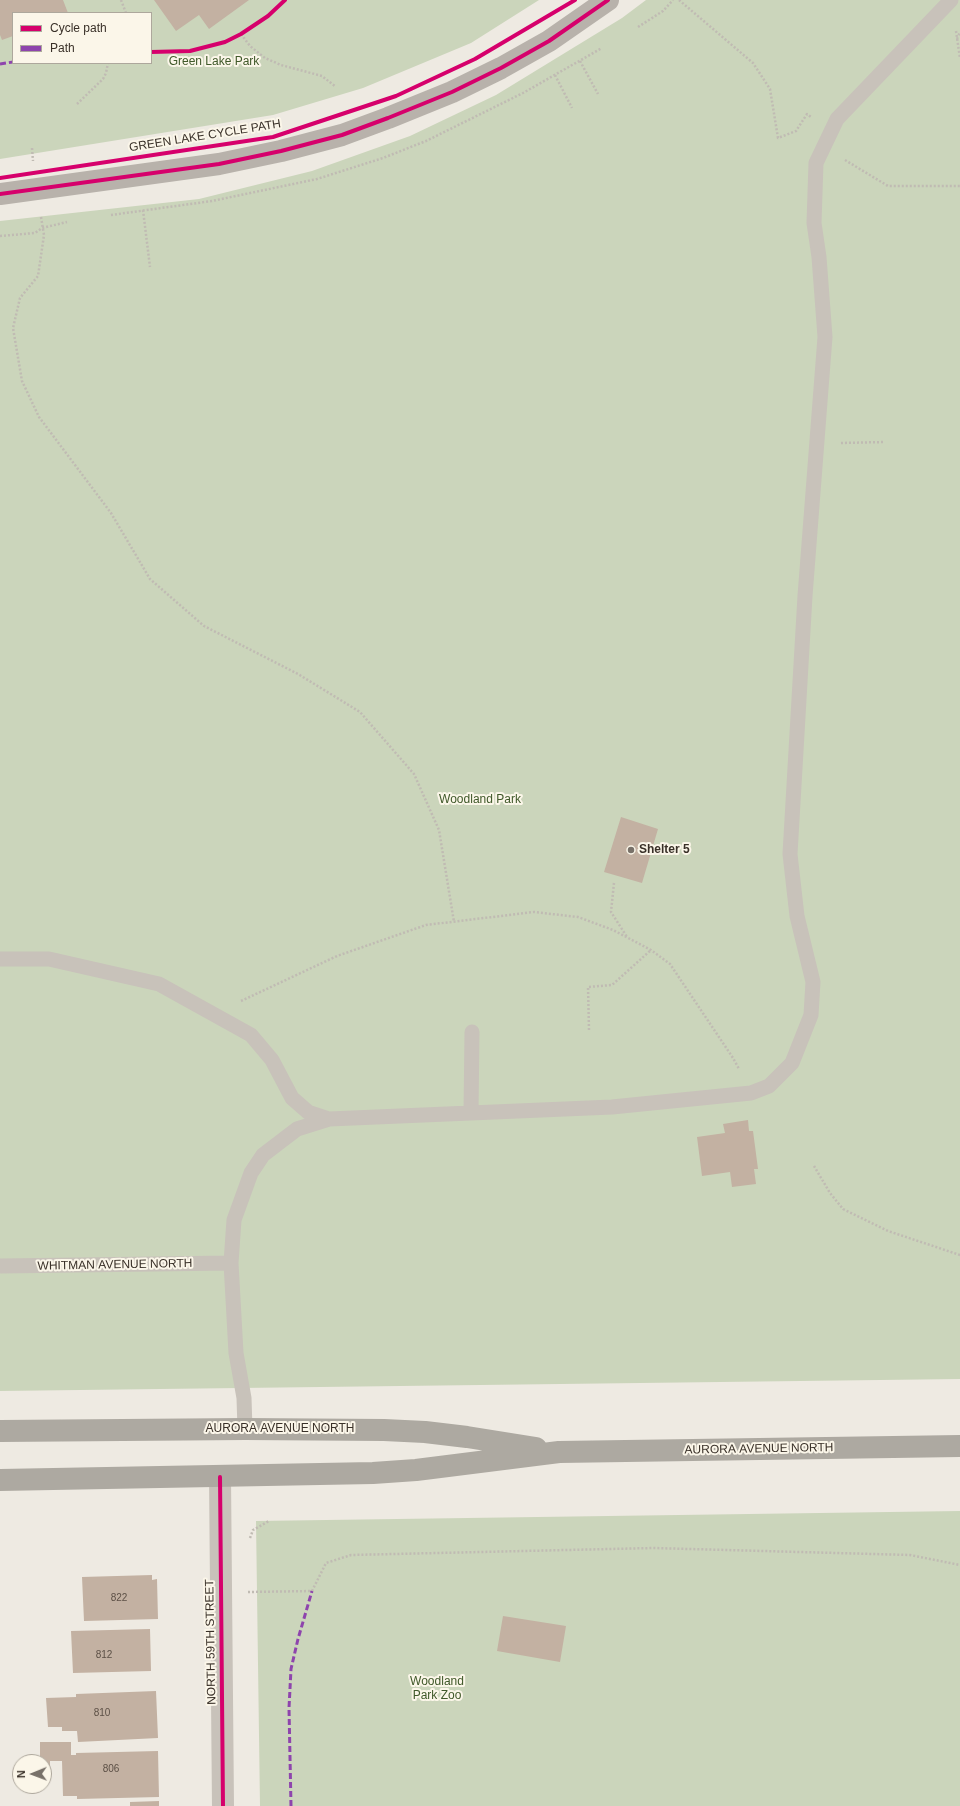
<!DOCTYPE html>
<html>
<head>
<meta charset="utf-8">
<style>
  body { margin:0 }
  #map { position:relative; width:960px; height:1806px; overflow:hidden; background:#eeeae2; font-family:Arial,sans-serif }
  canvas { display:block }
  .legend { position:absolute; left:12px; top:12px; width:140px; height:52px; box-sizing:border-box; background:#fbf6e9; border:1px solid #ada79c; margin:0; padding:5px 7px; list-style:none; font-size:12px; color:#393028 }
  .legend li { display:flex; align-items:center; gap:8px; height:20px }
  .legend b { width:20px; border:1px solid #ada79c }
  .north { position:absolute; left:12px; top:1754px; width:40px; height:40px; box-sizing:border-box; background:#fbf6e9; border:1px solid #ada79c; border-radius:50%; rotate:269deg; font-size:11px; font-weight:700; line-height:16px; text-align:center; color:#393028 }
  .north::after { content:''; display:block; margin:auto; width:14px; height:18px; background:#787169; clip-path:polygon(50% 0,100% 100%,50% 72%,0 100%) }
</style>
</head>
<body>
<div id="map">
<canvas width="960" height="1806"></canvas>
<ul class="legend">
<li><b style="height:5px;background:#d6006c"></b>Cycle path</li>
<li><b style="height:5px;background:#8e44ad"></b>Path</li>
</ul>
<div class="north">N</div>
</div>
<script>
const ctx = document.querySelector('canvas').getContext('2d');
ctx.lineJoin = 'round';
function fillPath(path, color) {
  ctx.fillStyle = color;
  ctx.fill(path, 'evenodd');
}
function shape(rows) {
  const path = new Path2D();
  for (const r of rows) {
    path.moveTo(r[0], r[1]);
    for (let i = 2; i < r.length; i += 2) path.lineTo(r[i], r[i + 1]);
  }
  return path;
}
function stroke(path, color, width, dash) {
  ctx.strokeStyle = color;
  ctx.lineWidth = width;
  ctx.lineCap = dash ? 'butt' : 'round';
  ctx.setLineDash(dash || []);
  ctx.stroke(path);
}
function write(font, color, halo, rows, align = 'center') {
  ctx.font = font + ' Arial,sans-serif';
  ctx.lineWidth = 4;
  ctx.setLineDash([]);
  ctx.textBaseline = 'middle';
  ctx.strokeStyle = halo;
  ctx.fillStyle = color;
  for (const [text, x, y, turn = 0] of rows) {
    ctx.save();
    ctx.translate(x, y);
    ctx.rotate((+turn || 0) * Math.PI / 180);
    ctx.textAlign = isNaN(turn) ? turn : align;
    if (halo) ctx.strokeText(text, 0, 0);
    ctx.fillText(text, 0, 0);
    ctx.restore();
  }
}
const green = shape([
  [0,0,539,0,471,43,363,88,273,115,0,159],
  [13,13,151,13,151,63,13,63],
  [646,0,960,0,960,1379,0,1391,0,221,199,199,312,171,410,136,496,95,622,18],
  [960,1511,960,1806,260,1806,256,1521]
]);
const building = shape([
  [0,0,63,0,68,13,13,13,13,36,2,40,0,35],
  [154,0,249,0,209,29,199,15,176,31],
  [621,817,658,829,642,883,604,872],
  [748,1120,749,1131,753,1131,758,1169,754,1169,756,1184,732,1187,730,1172,702,1176,697,1137,725,1133,723,1124],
  [152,1575,152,1580,157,1579,158,1619,84,1621,82,1577],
  [503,1616,566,1626,560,1662,497,1651],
  [150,1629,151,1671,73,1673,71,1631],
  [156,1691,158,1738,78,1742,77,1731,62,1731,62,1727,48,1727,46,1698,76,1697,76,1694],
  [40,1742,71,1742,71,1755,76,1755,76,1753,158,1751,159,1797,77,1799,77,1796,63,1796,62,1761,50,1761,50,1776,44,1776,44,1762,40,1762],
  [159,1801,159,1806,130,1806,130,1802]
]);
const path = shape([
  [121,0,126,13],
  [679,0,753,63,770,89,778,138,796,131,807,114,811,117],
  [638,27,663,11,673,0],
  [956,31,960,58],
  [241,34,250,46,265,58,281,65,322,76,336,87],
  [957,39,960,32],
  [580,61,598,94],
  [555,75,572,108],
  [77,104,103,79,106,73,108,63],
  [32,148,33,161],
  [845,160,888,186,960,186],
  [143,210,150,267],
  [111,215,212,201,317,179,383,158,426,141,523,93,602,48],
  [41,217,44,235,38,276,20,298,13,328,22,381,39,417,111,513,150,579,204,626,298,674,360,712,414,774,439,830,454,922],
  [0,236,35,233,42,228,67,222],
  [841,443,885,442],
  [614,883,611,912,627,937],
  [241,1001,337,956,426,925,534,912,578,917,613,930,651,950,670,964,733,1058,739,1069],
  [589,1030,588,987,612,985,651,950],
  [814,1166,830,1193,843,1209,888,1231,960,1255],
  [250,1538,253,1530,269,1521],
  [248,1592,312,1591,326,1563,351,1555,653,1548,910,1555,960,1565]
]);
const lane = shape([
  [0,959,49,959,159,984,251,1035,272,1060,292,1098,308,1112,329,1119],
  [471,1113,472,1032],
  [0,1266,231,1263],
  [245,1429,244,1398,236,1353,231,1263,234,1220,251,1173,263,1155,297,1129,329,1119,612,1107,751,1093,769,1086,792,1063,811,1015,813,982,797,916,790,854,805,596,825,337,819,257,814,223,816,163,837,119,951,0]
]);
const street = shape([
  [220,1477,223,1806]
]);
const secondary = shape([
  [0,194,219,164,281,151,342,135,388,118,452,92,501,68,549,41,608,0]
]);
const highway = shape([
  [0,1431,245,1429,384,1430,425,1432,467,1437,536,1448],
  [0,1480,373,1473,416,1470,559,1452,960,1446]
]);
const quiet = shape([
  [0,64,13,62],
  [291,1806,289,1708,291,1669,298,1639,312,1591]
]);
const cycleway = shape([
  [151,52,190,51,225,42,241,34,268,16,285,0],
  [0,178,273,137,396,96,475,59,575,0],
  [0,194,219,164,281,151,342,135,388,118,452,92,501,68,549,41,608,0],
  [220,1477,223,1806]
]);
const markers = [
  [631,850,4,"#787169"]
];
const numberNames = [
  ["822",119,1598],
  ["812",104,1655],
  ["810",102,1713],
  ["806",111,1769]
];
const parkNames = [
  ["Green Lake Park",214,62],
  ["Woodland Park",480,800],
  ["Woodland",437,1682],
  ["Park Zoo",437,1696]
];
const streetNames = [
  ["GREEN LAKE CYCLE PATH",205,136,-9],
  ["WHITMAN AVENUE NORTH",115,1265,-1],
  ["AURORA AVENUE NORTH",280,1429],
  ["AURORA AVENUE NORTH",759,1449,-1],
  ["NORTH 59TH STREET",211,1642,-91]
];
const poiNames = [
  ["Shelter 5",639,850]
];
fillPath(green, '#cbd5bb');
fillPath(building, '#c3b1a2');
stroke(path, '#c0bbb3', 2.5, [2, 2]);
stroke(lane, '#c8c2ba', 15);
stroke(street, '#c8c2ba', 22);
stroke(secondary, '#b8b2ab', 22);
stroke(highway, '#ada9a1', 22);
stroke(quiet, '#8e44ad', 3, [6, 3]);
stroke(cycleway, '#d6006c', 4);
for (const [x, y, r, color] of markers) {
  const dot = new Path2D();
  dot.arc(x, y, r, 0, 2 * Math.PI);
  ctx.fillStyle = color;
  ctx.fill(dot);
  stroke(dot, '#fbf6e9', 1.5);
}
write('10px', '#5c5046', null, numberNames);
write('12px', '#40592a', '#fbf6e9', parkNames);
write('12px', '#393028', '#fbf6e9', streetNames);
write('bold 12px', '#393028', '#fbf6e9', poiNames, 'left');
</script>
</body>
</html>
